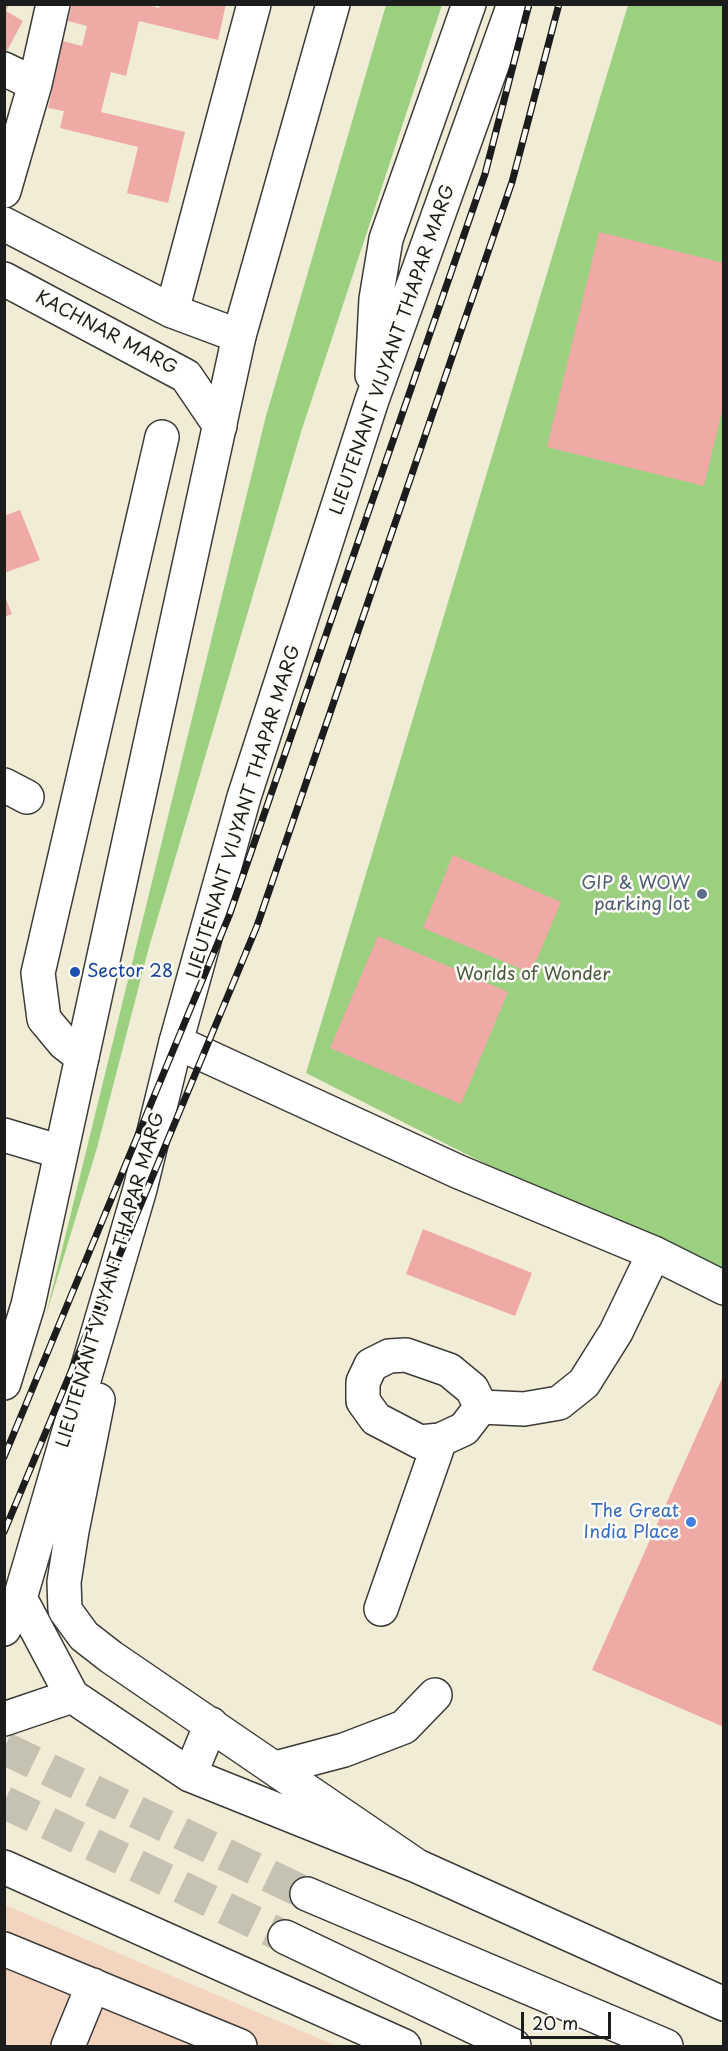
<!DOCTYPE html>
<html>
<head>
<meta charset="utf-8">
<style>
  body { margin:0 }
  #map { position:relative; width:728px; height:2051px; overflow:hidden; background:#f0ecd6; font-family:"Playpen Sans",sans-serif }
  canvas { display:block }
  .frame { position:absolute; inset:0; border:6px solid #1c1c1c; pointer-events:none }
  .scale { position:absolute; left:521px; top:2012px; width:90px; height:27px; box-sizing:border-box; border:3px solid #1c1c1c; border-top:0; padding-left:8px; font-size:18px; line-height:21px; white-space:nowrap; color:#1c1c1c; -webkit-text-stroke:4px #fdfcf7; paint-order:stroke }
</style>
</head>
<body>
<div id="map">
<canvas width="728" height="2051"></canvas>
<div class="frame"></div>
<div class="scale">20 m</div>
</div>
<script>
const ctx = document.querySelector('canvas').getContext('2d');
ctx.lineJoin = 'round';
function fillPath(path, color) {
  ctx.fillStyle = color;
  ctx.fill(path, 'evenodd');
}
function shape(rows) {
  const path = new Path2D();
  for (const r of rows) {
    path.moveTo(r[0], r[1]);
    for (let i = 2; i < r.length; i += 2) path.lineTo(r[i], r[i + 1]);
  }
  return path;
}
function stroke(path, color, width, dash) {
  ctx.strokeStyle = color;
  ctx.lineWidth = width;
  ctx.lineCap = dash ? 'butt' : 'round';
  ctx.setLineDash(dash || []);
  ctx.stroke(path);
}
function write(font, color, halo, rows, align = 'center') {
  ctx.font = font + ' "Playpen Sans",sans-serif';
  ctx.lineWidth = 5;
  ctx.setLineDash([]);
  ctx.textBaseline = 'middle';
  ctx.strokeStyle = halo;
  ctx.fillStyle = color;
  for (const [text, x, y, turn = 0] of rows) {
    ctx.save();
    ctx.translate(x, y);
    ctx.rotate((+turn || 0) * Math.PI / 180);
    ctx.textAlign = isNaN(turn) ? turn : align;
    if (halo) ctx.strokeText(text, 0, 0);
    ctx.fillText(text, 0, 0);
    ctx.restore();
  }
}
const built = shape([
  [5,1905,337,2046,5,2046]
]);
const green = shape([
  [386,5,442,5,301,432,149,947,97,1148,46,1315,266,416],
  [628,5,723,5,723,1284,306,1073]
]);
const building = shape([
  [4,4,9,5,6,11,23,21,4,56],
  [72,4,144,4,159,8,160,4,226,4,218,40,139,21,126,76,111,72,101,112,185,132,168,203,127,193,138,147,60,128,64,111,48,108,63,41,82,46,87,26,68,21],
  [599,232,724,263,724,403,704,486,547,447],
  [20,510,40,560,4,573,4,516],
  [4,594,12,614,4,617],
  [453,855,561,902,531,973,423,928],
  [378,936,508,992,461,1104,330,1048],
  [423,1229,532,1273,515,1316,406,1274],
  [724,1374,724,1727,592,1670]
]);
const majorTunnel = shape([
  [4,1748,307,1894],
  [4,1802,285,1937]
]);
const minor = shape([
  [4,69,35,84],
  [4,191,35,84,53,4],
  [4,224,172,311,239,336],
  [4,279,186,376,220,426],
  [172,311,254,4],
  [4,785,27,797],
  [176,1042,459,1172,654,1253,724,1288],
  [82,1057,64,1043,44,1019,38,973,162,437],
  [4,1135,61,1152],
  [481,1407,464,1429,440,1440,420,1442,376,1419,363,1401,363,1382,371,1365,389,1356,406,1355,449,1370,472,1389,481,1407,524,1409,559,1403,584,1383,616,1332,654,1253],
  [381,1609,440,1440],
  [276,1768,344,1750,404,1727,435,1695],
  [4,1949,240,2046],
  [68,2046,93,1985]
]);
const major = shape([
  [372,375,376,299,386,239,469,4],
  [4,1383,28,1305,239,336,333,4],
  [98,1400,72,1531,64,1582,65,1610,84,1636,111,1657,417,1866],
  [20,1598,72,1696,190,1775,417,1866,724,2004],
  [4,1629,20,1598,140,1189,176,1042,244,797,372,400,514,4],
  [4,1719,72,1696],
  [190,1775,211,1724],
  [4,1867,404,2046],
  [307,1894,666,2046],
  [285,1937,514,2046]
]);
const rail = shape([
  [4,1457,229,916,485,174,529,4],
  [4,1532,257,926,512,182,559,4]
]);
const markers = [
  [702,894,6,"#5c6f8a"],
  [75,972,6,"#1a4fb4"],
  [691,1522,6,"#3f7fe0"]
];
const streetNames = [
  ["KACHNAR MARG",106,333,28],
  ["LIEUTENANT VIJYANT THAPAR MARG",393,350,-71],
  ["LIEUTENANT VIJYANT THAPAR MARG",244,812,-73],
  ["LIEUTENANT VIJYANT THAPAR MARG",111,1280,-74]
];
const serviceNames = [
  ["GIP & WOW",690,884],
  ["parking lot",690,905]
];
const transitNames = [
  ["Sector 28",87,972]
];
const parkNames = [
  ["Worlds of Wonder",533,975]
];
const shopNames = [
  ["The Great",679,1512],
  ["India Place",679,1533]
];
fillPath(built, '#f3d4bf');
fillPath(green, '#9cd081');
fillPath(building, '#efaaa5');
stroke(majorTunnel, '#c6c2b1', 33, [33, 16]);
stroke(minor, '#3c3b38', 36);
stroke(major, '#3c3b38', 36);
stroke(minor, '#fff', 33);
stroke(major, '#fff', 33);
stroke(rail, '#1c1c1c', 7);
stroke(rail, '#fdfcf7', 4.5, [14]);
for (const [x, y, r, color] of markers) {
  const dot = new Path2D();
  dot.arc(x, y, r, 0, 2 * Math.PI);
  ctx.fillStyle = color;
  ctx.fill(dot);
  stroke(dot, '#fdfcf7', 2);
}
write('18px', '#1c1c1c', '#fdfcf7', streetNames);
write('18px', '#4e5e75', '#fdfcf7', serviceNames, 'right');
write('18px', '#164399', '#fdfcf7', transitNames, 'left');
write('18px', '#495b3f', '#fdfcf7', parkNames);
write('18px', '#366cbe', '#fdfcf7', shopNames, 'right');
</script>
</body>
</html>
